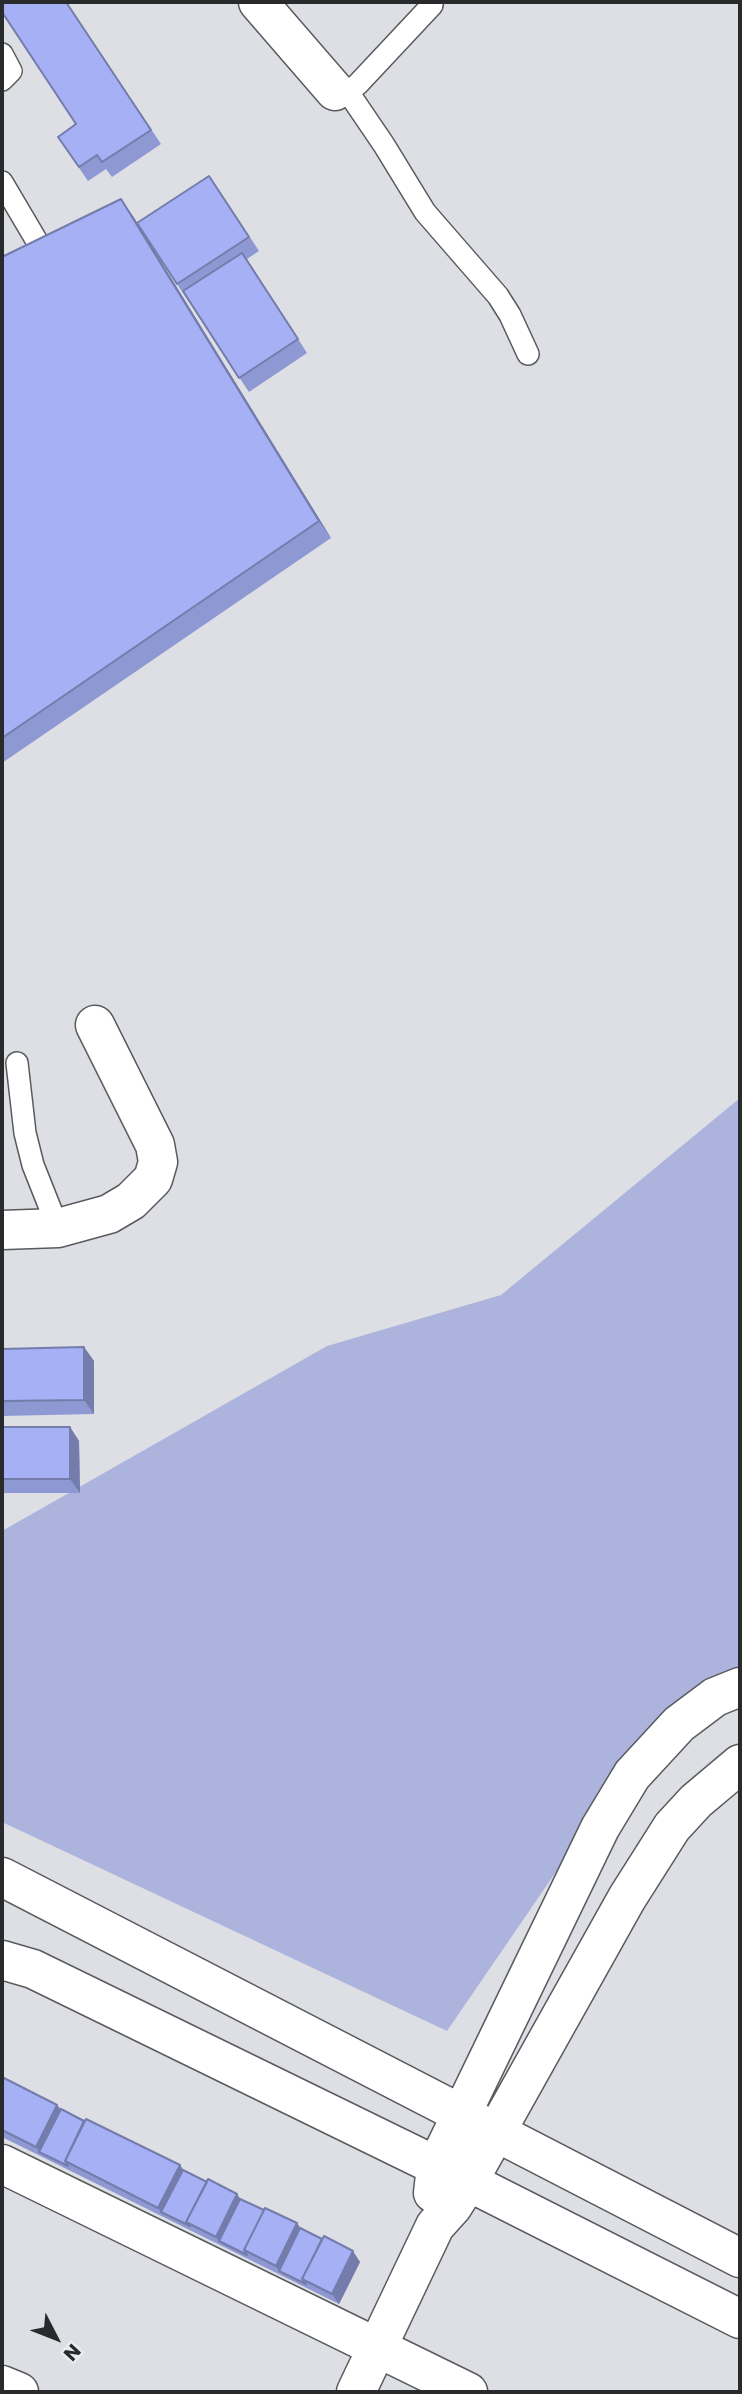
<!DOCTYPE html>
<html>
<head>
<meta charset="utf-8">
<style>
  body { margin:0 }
  #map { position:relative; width:742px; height:2394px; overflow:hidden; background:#dedfe4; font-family:Poppins,sans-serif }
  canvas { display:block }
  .frame { position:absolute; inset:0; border:4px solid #292a2c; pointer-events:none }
  .north { position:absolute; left:21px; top:2303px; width:70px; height:70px; -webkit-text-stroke:5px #ebecf1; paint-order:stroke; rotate:132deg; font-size:19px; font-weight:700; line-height:28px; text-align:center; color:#292a2c }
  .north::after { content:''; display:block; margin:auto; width:24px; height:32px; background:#292a2c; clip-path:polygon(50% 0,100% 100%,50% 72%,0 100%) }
</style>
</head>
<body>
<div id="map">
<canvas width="742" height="2394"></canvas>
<div class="frame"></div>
<div class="north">N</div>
</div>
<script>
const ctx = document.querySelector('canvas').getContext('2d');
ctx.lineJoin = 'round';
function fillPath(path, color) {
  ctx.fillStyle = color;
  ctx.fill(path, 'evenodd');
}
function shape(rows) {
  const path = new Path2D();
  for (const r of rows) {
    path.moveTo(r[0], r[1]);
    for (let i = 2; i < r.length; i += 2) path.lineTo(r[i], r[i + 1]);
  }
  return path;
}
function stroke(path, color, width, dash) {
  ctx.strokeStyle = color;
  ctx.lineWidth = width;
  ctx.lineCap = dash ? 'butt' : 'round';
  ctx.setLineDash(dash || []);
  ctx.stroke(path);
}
const green = shape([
  [740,1098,740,1667,669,1707,447,2031,2,1822,2,1531,327,1346,501,1295]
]);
const lane = shape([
  [2,54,11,71,2,80],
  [336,92,342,94,348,92,358,84,432,5],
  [348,92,384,145,425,212,498,296,510,315,528,354],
  [2,182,51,265],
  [17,1063,25,1133,33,1165,58,1228]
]);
const street = shape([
  [258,2,335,91],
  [2,1230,58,1228,109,1214,131,1201,153,1179,158,1162,155,1145,95,1025],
  [2,1877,740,2258],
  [2,1960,33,1969,459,2177,740,2319],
  [2,2164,468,2392],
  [433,2193,436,2167,600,1828,632,1775,679,1724,715,1697,740,1687],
  [2,2385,19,2392],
  [356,2392,435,2226,453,2206,468,2182,627,1898,672,1827,696,1801,740,1764]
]);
const wall = shape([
  [66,2,161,144,112,177,106,169,88,181,58,137,76,124],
  [219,190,259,251,247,259,307,353,249,392,177,284],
  [133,216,331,538,2,763,2,251,5,255],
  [84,1347,94,1361,94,1414,2,1416,2,1349],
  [2,1427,70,1427,79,1441,80,1493,2,1493],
  [2,2077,57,2105,61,2109,180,2165,183,2170,300,2228,360,2262,339,2304,2,2137]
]);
const shadedWall = shape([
  [121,199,133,216,331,538,319,521],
  [242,253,252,267,307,353,298,339],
  [84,1347,94,1361,94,1414,84,1400],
  [70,1427,79,1441,80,1493,70,1479],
  [57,2105,64,2115,39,2152,36,2147],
  [180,2165,187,2175,161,2212,158,2208],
  [237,2194,244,2204,219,2241,216,2237],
  [297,2223,304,2233,279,2271,276,2266],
  [353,2251,360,2262,339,2304,332,2294]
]);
const building = shape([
  [2,2,66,2,151,130,102,162,97,155,79,167,58,137,76,124,2,12,2,2],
  [209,176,249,237,177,284,137,223,209,176],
  [121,199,319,521,2,738,2,257,121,199],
  [242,253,298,339,239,378,183,291,242,253],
  [84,1347,84,1400,2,1401,2,1349,84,1347],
  [2,1427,70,1427,70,1479,2,1479,2,1427],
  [2,2077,57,2105,36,2147,2,2130,2,2077],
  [61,2109,84,2121,65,2161,68,2166,39,2152,61,2109],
  [86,2119,180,2165,158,2208,65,2161,86,2119],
  [183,2170,207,2182,186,2222,190,2226,161,2212,183,2170],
  [208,2179,237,2194,216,2237,186,2222,208,2179],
  [240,2199,264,2210,244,2250,247,2255,219,2241,240,2199],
  [265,2208,297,2223,276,2266,244,2250,265,2208],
  [300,2228,322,2239,302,2279,306,2284,279,2271,300,2228],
  [324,2236,353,2251,332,2294,302,2279,324,2236]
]);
fillPath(green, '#acb4de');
stroke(lane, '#595a5e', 24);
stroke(street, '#595a5e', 41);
stroke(lane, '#fff', 21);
stroke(street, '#fff', 38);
fillPath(wall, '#8e98d2');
fillPath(shadedWall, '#747cab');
fillPath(building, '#a5b1f4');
stroke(building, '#747cab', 2);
</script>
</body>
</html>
